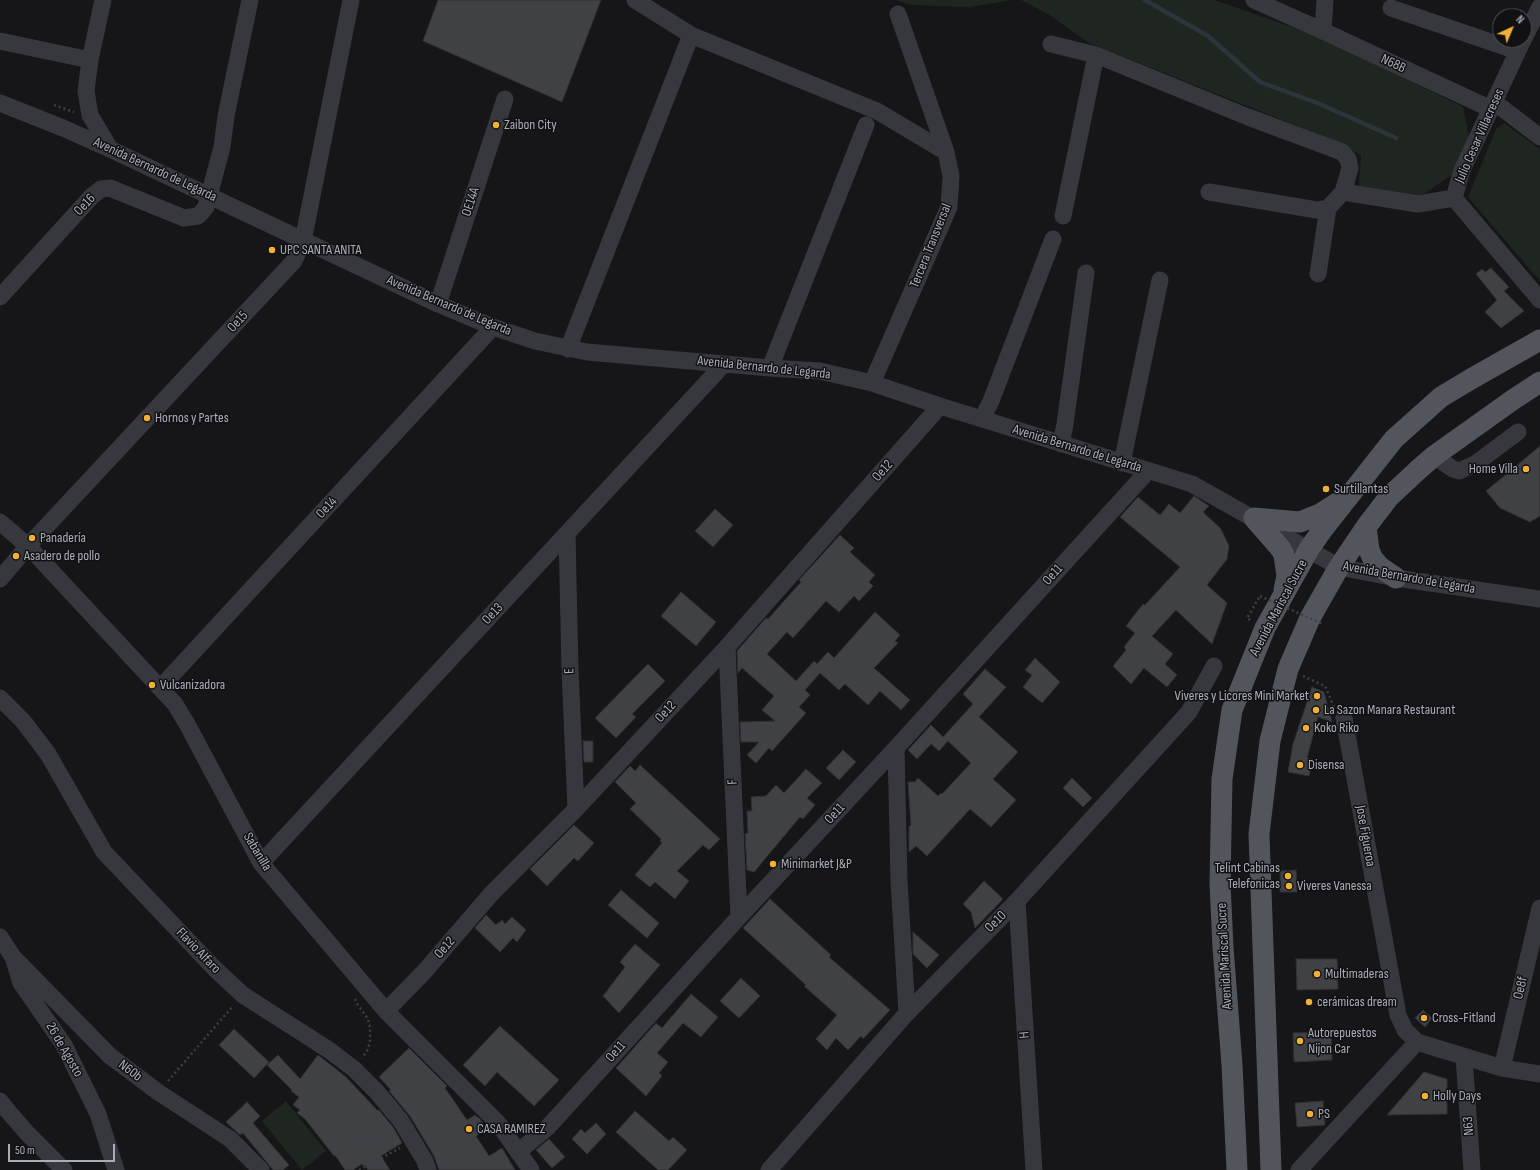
<!DOCTYPE html>
<html>
<head>
<meta charset="utf-8">
<style>
  body { margin:0 }
  #map { position:relative; width:1540px; height:1170px; overflow:hidden; background:#161618; font-family:"Sofia Sans Condensed",sans-serif }
  canvas { display:block }
  .north { position:absolute; left:1492px; top:8px; width:40px; height:40px; box-sizing:border-box; background:#111113; border:1px solid #4d4f55; border-radius:50%; rotate:44deg; font-size:11px; font-weight:700; line-height:16px; text-align:center; color:#a8adb8 }
  .north::after { content:''; display:block; margin:auto; width:14px; height:18px; background:#f2b134; clip-path:polygon(50% 0,100% 100%,50% 72%,0 100%) }
  .scale { position:absolute; left:8px; top:1144px; width:107px; height:18px; box-sizing:border-box; border:2px solid #a8adb8; border-top:0; padding-left:5px; font-size:12px; line-height:14px; white-space:nowrap; color:#a8adb8; -webkit-text-stroke:3px #111113; paint-order:stroke }
</style>
</head>
<body>
<div id="map">
<canvas width="1540" height="1170"></canvas>
<div class="north">N</div>
<div class="scale">50 m</div>
</div>
<script>
const ctx = document.querySelector('canvas').getContext('2d');
ctx.lineJoin = 'round';
function fillPath(path, color) {
  ctx.fillStyle = color;
  ctx.fill(path, 'evenodd');
}
function shape(rows) {
  const path = new Path2D();
  for (const r of rows) {
    path.moveTo(r[0], r[1]);
    for (let i = 2; i < r.length; i += 2) path.lineTo(r[i], r[i + 1]);
  }
  return path;
}
function stroke(path, color, width, dash) {
  ctx.strokeStyle = color;
  ctx.lineWidth = width;
  ctx.lineCap = dash ? 'butt' : 'round';
  ctx.setLineDash(dash || []);
  ctx.stroke(path);
}
function write(font, color, halo, rows, align = 'center') {
  ctx.font = font + ' "Sofia Sans Condensed",sans-serif';
  ctx.lineWidth = 3;
  ctx.setLineDash([]);
  ctx.textBaseline = 'middle';
  ctx.strokeStyle = halo;
  ctx.fillStyle = color;
  for (const [text, x, y, turn = 0] of rows) {
    ctx.save();
    ctx.translate(x, y);
    ctx.rotate((+turn || 0) * Math.PI / 180);
    ctx.textAlign = isNaN(turn) ? turn : align;
    if (halo) ctx.strokeText(text, 0, 0);
    ctx.fillText(text, 0, 0);
    ctx.restore();
  }
}
const green = shape([
  [895,0,1012,0,969,7,912,5],
  [1021,0,1215,0,1323,38,1463,107,1470,142,1452,175,1419,197,1359,187,1361,155,1330,139,1089,43,1048,14],
  [1504,123,1540,149,1540,281,1468,197,1496,129],
  [286,1101,326,1151,302,1170,262,1121]
]);
const stream = shape([
  [1145,0,1208,36,1260,82,1320,104,1396,138]
]);
const building = shape([
  [438,0,601,0,562,102,423,41,438,0],
  [1491,268,1509,287,1504,291,1524,311,1501,328,1485,312,1497,300,1476,274,1482,269,1485,272,1491,268],
  [1540,446,1540,516,1530,522,1500,508,1486,491,1540,446],
  [1194,496,1209,506,1203,512,1221,529,1229,546,1227,559,1207,585,1227,603,1212,644,1176,610,1152,636,1173,654,1165,664,1177,675,1167,687,1144,668,1131,684,1113,666,1126,650,1124,647,1135,633,1126,626,1143,604,1145,605,1180,567,1120,517,1138,497,1160,515,1169,504,1180,513,1194,496],
  [715,509,733,525,713,547,695,531,715,509],
  [840,535,854,548,850,552,875,575,869,582,873,586,859,601,854,596,839,612,826,601,793,638,787,632,767,654,796,681,814,661,817,664,828,652,834,658,875,612,900,635,895,641,898,643,874,668,910,700,901,710,880,691,868,705,845,684,839,690,820,673,805,690,810,695,799,707,806,713,772,751,769,748,756,763,747,755,759,742,741,742,740,722,775,721,762,710,774,696,742,668,738,673,737,651,766,618,768,619,801,582,799,580,840,535],
  [681,592,716,622,696,646,661,616,681,592],
  [1035,658,1060,682,1042,703,1023,687,1032,675,1025,670,1035,658],
  [648,664,665,681,632,714,636,717,616,738,595,718,648,664],
  [985,669,1006,687,979,717,1018,752,993,779,1016,800,991,827,970,809,927,856,916,846,909,852,909,827,911,825,908,782,915,782,918,778,938,796,941,793,942,794,971,763,948,741,939,751,931,744,917,759,908,750,931,725,943,737,973,704,963,694,985,669],
  [1312,687,1324,692,1332,722,1318,717,1307,758,1312,759,1309,776,1288,772,1293,744,1312,687],
  [583,741,593,741,593,762,584,762,583,741],
  [843,750,856,762,839,780,826,768,843,750],
  [640,765,720,839,709,850,703,845,677,871,689,881,675,899,655,882,650,887,635,875,662,843,660,841,661,839,630,809,636,803,615,782,630,766,635,771,640,765],
  [806,769,822,783,807,798,815,805,803,819,800,817,754,872,747,870,745,834,748,833,747,811,752,811,751,797,766,796,776,785,784,793,806,769],
  [1072,778,1092,798,1083,807,1063,788,1072,778],
  [574,825,594,843,578,861,574,858,547,886,530,869,574,825],
  [1296,870,1297,892,1280,892,1280,871,1296,870],
  [984,881,1003,899,975,928,971,912,963,904,984,881],
  [621,890,659,923,647,938,608,905,621,890],
  [770,899,831,955,829,957,890,1010,863,1039,861,1036,848,1050,836,1038,827,1050,816,1039,837,1015,804,986,806,985,743,928,770,899],
  [486,915,496,925,502,920,505,924,512,917,526,930,517,942,513,938,500,952,475,928,486,915],
  [913,932,939,955,927,968,913,954,913,932],
  [635,944,660,965,619,1013,603,996,625,967,620,962,635,944],
  [1296,959,1337,959,1338,989,1297,990,1296,959],
  [741,978,760,996,739,1018,720,1001,741,978],
  [691,994,718,1017,701,1037,683,1023,657,1053,668,1062,659,1073,662,1076,646,1096,616,1068,656,1023,662,1028,691,994],
  [1423,1010,1432,1018,1425,1027,1415,1018,1423,1010],
  [500,1026,559,1080,534,1106,497,1072,485,1086,463,1065,500,1026],
  [234,1029,269,1062,254,1078,219,1045,234,1029],
  [1331,1032,1332,1060,1294,1062,1293,1033,1331,1032],
  [409,1048,447,1086,445,1088,467,1120,475,1115,480,1119,486,1129,476,1136,489,1156,502,1148,515,1170,439,1170,434,1156,410,1116,389,1091,391,1090,379,1077,409,1048],
  [278,1055,300,1079,318,1055,346,1077,378,1111,379,1110,393,1127,402,1143,381,1156,390,1170,368,1170,365,1165,363,1166,362,1164,353,1170,345,1170,335,1155,334,1156,305,1119,297,1113,300,1110,293,1105,299,1097,291,1091,292,1090,267,1065,278,1055],
  [1424,1072,1447,1079,1447,1114,1387,1115,1424,1072],
  [1323,1101,1325,1125,1297,1127,1295,1103,1323,1101],
  [247,1102,260,1116,253,1123,289,1165,283,1170,273,1170,243,1133,240,1135,226,1122,247,1102],
  [635,1111,669,1141,673,1137,687,1150,668,1170,658,1170,616,1132,635,1111],
  [596,1123,606,1134,587,1154,572,1139,581,1129,585,1133,596,1123],
  [549,1139,565,1157,552,1168,536,1150,549,1139]
]);
const path = shape([
  [54,105,74,112],
  [1250,620,1247,618,1260,596],
  [1303,676,1325,686,1334,707],
  [355,999,358,1005,368,1019,370,1027,370,1042,367,1051,362,1058],
  [168,1081,233,1006],
  [355,1147,387,1127],
  [359,1170,400,1148]
]);
const minor = shape([
  [103,0,90,60,86,91,90,115,110,149],
  [635,0,691,35,877,111,946,152],
  [1254,0,1323,31],
  [1325,0,1323,31,1491,109],
  [1391,8,1517,51],
  [1524,38,1540,7],
  [1523,40,1462,170,1454,198,1540,300],
  [0,41,90,60],
  [1051,44,1096,55,1248,117,1342,152,1348,159,1350,168,1343,192,1328,208,1317,210,1209,192],
  [1494,102,1540,137],
  [0,103,63,128,110,149,438,304,493,327,535,341,587,352,770,368,820,371,872,383,940,406,1192,484,1339,567,1396,578,1540,599],
  [1343,192,1418,204,1454,198],
  [1063,216,1096,55],
  [1318,274,1328,208],
  [0,297,92,196,101,189,110,188,184,218,198,216,202,212,206,207,222,147,226,116,250,0],
  [438,304,505,99],
  [568,349,691,35],
  [770,368,866,125],
  [872,383,949,207,951,176,946,152,898,14],
  [982,419,991,401,1053,239],
  [1061,444,1065,424,1086,273],
  [1434,456,1453,469,1459,471,1475,464,1518,432],
  [1122,463,1160,280],
  [0,522,28,546,175,704,187,724,261,863,386,1011,498,1123,531,1170],
  [567,534,570,670,576,809],
  [0,579,28,546,294,261,303,241,351,0],
  [727,647,739,917],
  [160,688,493,327],
  [0,698,23,721,48,754,104,852,214,968,243,995,329,1050,354,1069,377,1092,401,1121,425,1161,428,1170],
  [1344,718,1398,1015,1405,1030,1417,1042,1502,1068,1540,1074],
  [896,748,899,881,907,1013],
  [261,863,724,364],
  [1017,901,1034,1170],
  [0,937,13,957,21,983,64,1045,98,1114,116,1170],
  [13,957,110,1056,158,1092,230,1139,261,1170],
  [386,1011,424,972,492,893,576,809,727,647,940,406],
  [1464,1057,1472,1170],
  [1502,1068,1540,908],
  [0,1101,7,1110,27,1133,64,1170],
  [518,1152,548,1127,739,917,896,748,1148,471],
  [769,1170,907,1013,1017,901,1189,712,1214,666],
  [1299,1170,1417,1042]
]);
const major = shape([
  [1254,518,1300,522,1320,514,1337,503],
  [1254,518,1281,549,1284,555,1287,576,1284,590],
  [1366,527,1369,550,1373,559,1380,567,1396,578],
  [1237,1170,1232,1065,1223,947,1220,884,1222,779,1232,710,1265,628,1309,549,1323,529,1394,439,1441,397,1471,379,1540,340],
  [1271,1170,1259,834,1270,741,1288,669,1310,618,1339,567,1366,527,1389,497,1418,470,1434,456,1514,399,1540,382]
]);
const pathBridge = shape([
  [1260,596,1323,624]
]);
const markers = [
  [496,125,4,"#f2b134"],
  [272,250,4,"#f2b134"],
  [147,418,4,"#f2b134"],
  [1526,469,4,"#f2b134"],
  [1326,489,4,"#f2b134"],
  [32,538,4,"#f2b134"],
  [16,556,4,"#f2b134"],
  [152,685,4,"#f2b134"],
  [1317,696,4,"#f2b134"],
  [1316,710,4,"#f2b134"],
  [1306,728,4,"#f2b134"],
  [1300,765,4,"#f2b134"],
  [773,864,4,"#f2b134"],
  [1288,876,4,"#f2b134"],
  [1289,886,4,"#f2b134"],
  [1317,974,4,"#f2b134"],
  [1309,1002,4,"#f2b134"],
  [1424,1018,4,"#f2b134"],
  [1300,1041,4,"#f2b134"],
  [1425,1096,4,"#f2b134"],
  [1310,1114,4,"#f2b134"],
  [469,1129,4,"#f2b134"]
];
const streetNames = [
  ["N68B",1393,64,25],
  ["Julio Cesar Villacreses",1480,136,-66],
  ["Avenida Bernardo de Legarda",155,170,25],
  ["OE14A",471,202,-72],
  ["Oe16",85,205,-46],
  ["Tercera Transversal",931,246,-68],
  ["Avenida Bernardo de Legarda",449,306,23],
  ["Oe15",238,322,-47],
  ["Avenida Bernardo de Legarda",764,368,6],
  ["Avenida Bernardo de Legarda",1077,449,17],
  ["Oe12",883,471,-48],
  ["Oe14",327,508,-47],
  ["Oe11",1053,575,-48],
  ["Avenida Bernardo de Legarda",1409,578,10],
  ["Avenida Mariscal Sucre",1279,608,-62],
  ["Oe13",493,614,-47],
  ["E",570,671,-92],
  ["Oe12",666,712,-47],
  ["F",733,782,-93],
  ["Oe11",835,814,-47],
  ["Jose Figueroa",1365,836,80],
  ["Sabanilla",257,852,59],
  ["Oe10",996,922,-45],
  ["Oe12",445,948,-49],
  ["Flavio Alfaro",198,951,46],
  ["Avenida Mariscal Sucre",1225,956,-93],
  ["Oe8f",1521,988,-77],
  ["H",1025,1035,-94],
  ["26 de Agosto",64,1050,60],
  ["Oe11",616,1052,-48],
  ["N60b",130,1071,37],
  ["N63",1469,1126,-94]
];
const poiNames = [
  ["Zaibon City",504,125],
  ["UPC SANTA ANITA",280,250],
  ["Hornos y Partes",155,418],
  ["Home Villa",1518,469,"right"],
  ["Surtillantas",1334,489],
  ["Panadería",40,538],
  ["Asadero de pollo",24,556],
  ["Vulcanizadora",160,685],
  ["Viveres y Licores Mini Market",1309,696,"right"],
  ["La Sazon Manara Restaurant",1324,710],
  ["Koko Riko",1314,728],
  ["Disensa",1308,765],
  ["Minimarket J&P",781,864],
  ["Telint Cabinas",1280,868,"right"],
  ["Telefonicas",1280,884,"right"],
  ["Viveres Vanessa",1297,886],
  ["Multimaderas",1325,974],
  ["cerámicas dream",1317,1002],
  ["Cross-Fitland",1432,1018],
  ["Autorepuestos",1308,1033],
  ["Nijon Car",1308,1049],
  ["Holly Days",1433,1096],
  ["PS",1318,1114],
  ["CASA RAMIREZ",477,1129]
];
fillPath(green, '#1e261f');
stroke(stream, '#2c353c', 4.5);
fillPath(building, '#404145');
stroke(building, '#303034', 1);
stroke(path, '#3d3f44', 2.5, [2, 3]);
stroke(minor, '#37383d', 17);
stroke(major, '#53555c', 21);
stroke(pathBridge, '#3d3f44', 2.5, [2, 3]);
for (const [x, y, r, color] of markers) {
  const dot = new Path2D();
  dot.arc(x, y, r, 0, 2 * Math.PI);
  ctx.fillStyle = color;
  ctx.fill(dot);
  stroke(dot, '#111113', 1.5);
}
write('14px', '#a8adb8', '#111113', streetNames);
write('14px', '#a8adb8', '#111113', poiNames, 'left');
</script>
</body>
</html>
